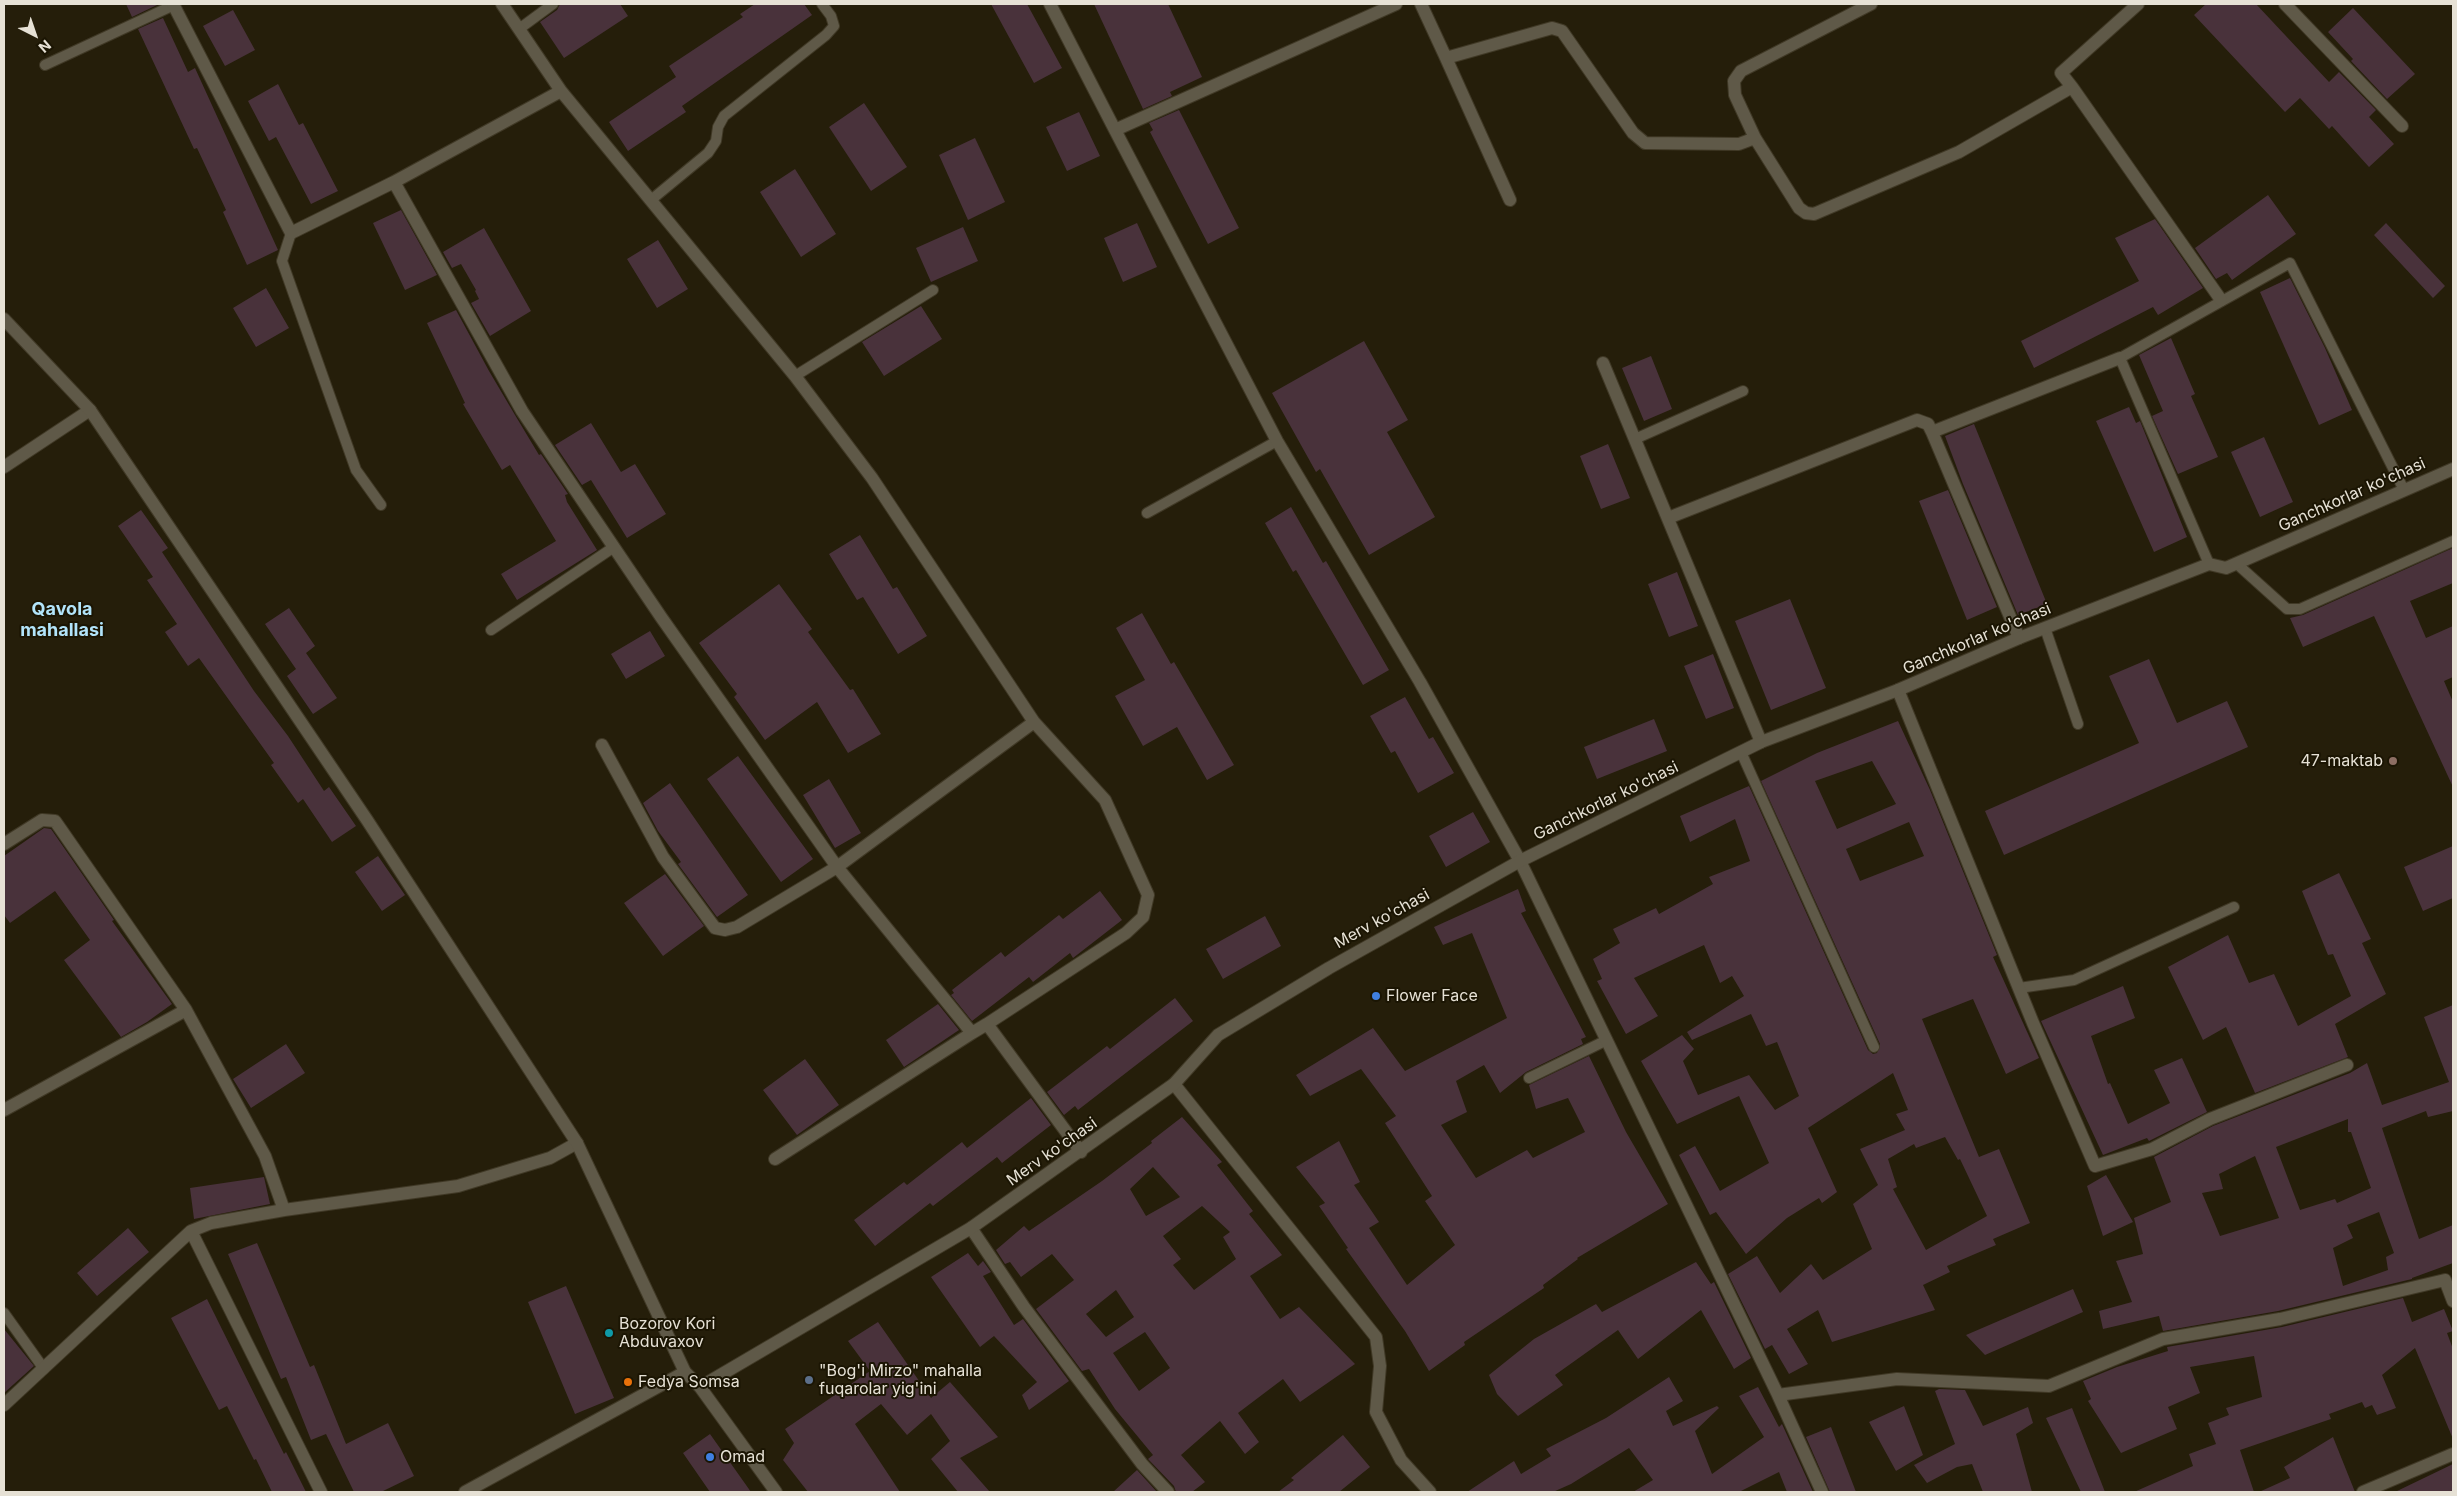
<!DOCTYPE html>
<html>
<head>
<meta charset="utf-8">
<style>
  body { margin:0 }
  #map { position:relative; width:2457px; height:1496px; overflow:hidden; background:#251e0a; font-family:Inter,sans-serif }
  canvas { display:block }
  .frame { position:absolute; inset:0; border:5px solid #e6e1d5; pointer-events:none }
  .north { position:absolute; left:10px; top:10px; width:50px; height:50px; -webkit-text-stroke:4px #1b1503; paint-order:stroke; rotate:139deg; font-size:14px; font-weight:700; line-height:20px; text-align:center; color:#e6e1d5 }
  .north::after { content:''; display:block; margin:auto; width:18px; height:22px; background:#e6e1d5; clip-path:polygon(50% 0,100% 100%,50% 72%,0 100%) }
</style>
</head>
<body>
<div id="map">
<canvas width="2457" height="1496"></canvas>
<div class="frame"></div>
<div class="north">N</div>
</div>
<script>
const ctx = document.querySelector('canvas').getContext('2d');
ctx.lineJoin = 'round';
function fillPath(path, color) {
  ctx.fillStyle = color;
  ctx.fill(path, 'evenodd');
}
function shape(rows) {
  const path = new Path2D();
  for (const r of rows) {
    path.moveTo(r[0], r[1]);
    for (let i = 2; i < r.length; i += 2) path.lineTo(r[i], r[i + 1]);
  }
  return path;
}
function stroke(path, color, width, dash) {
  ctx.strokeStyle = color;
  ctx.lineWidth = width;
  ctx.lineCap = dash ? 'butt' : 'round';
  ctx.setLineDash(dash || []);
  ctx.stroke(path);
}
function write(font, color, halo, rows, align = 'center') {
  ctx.font = font + ' Inter,sans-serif';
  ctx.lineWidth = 4;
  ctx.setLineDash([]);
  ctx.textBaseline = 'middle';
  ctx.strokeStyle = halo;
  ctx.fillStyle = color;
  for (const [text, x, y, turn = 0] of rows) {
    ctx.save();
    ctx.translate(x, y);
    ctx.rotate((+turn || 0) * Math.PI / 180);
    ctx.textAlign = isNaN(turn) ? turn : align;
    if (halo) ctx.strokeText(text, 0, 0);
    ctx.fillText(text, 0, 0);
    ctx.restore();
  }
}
const building = shape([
  [126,4,157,4,157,5,132,17],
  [560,4,620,4,628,16,564,58,540,22,557,10],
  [755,4,804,4,812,15,682,106,686,112,628,151,609,122,676,77,669,66,743,17,740,14],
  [991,4,1027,4,1062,68,1034,83],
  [1094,4,1168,4,1202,77,1170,92,1172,96,1143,109],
  [2206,4,2256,4,2329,82,2339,72,2376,110,2369,117,2394,144,2369,167,2332,126,2329,129,2300,98,2285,112,2194,15],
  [2353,8,2415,74,2387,99,2351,61,2353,59,2328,32],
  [233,10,255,50,225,66,203,26],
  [163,18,188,72,195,68,278,250,247,265,223,212,226,210,197,148,194,149,138,29],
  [278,84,299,125,303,123,338,191,311,204,276,137,269,141,248,101],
  [864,103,907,167,871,191,829,127],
  [1179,110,1239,228,1208,244,1150,132,1153,130,1149,123],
  [1079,112,1100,156,1067,171,1046,127],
  [975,138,1005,202,968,220,939,155],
  [795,169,836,234,801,257,760,192],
  [2268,195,2296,234,2232,280,2227,273,2216,279,2195,248],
  [401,210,437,275,405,290,373,223],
  [2155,219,2203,288,2158,315,2153,307,2034,368,2021,341,2139,281,2115,238],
  [1137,223,1157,267,1123,282,1104,238],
  [2386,223,2445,286,2433,298,2374,235],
  [963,227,978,261,931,282,916,248],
  [484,228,531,311,490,336,471,303,479,299,475,291,476,290,461,264,452,268,443,252],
  [658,240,688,289,657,308,627,259],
  [2290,278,2325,348,2352,410,2319,425,2260,292],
  [266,288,289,328,256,347,233,308],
  [921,306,942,339,884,376,862,342],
  [456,310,489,371,515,415,539,455,541,454,568,494,565,495,567,502,597,550,517,600,501,574,556,541,510,465,502,470,463,404,465,403,427,323],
  [2171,338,2195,394,2191,396,2218,457,2178,474,2152,416,2163,411,2139,355],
  [1364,341,1408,420,1387,432,1435,517,1369,555,1320,469,1316,472,1272,393],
  [1651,356,1672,409,1644,421,1622,368],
  [2129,407,2136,423,2140,421,2187,537,2154,552,2096,421],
  [591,423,621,472,635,464,666,514,627,538,591,480,582,485,555,445],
  [1974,424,2047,604,2018,615,1963,484,1945,436],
  [2264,437,2293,502,2260,517,2231,452],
  [1608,444,1630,498,1601,509,1580,456],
  [1948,490,1997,607,1967,620,1919,501],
  [1291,507,1323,563,1326,561,1389,670,1363,685,1296,570,1293,572,1265,523],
  [141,510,168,548,162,552,254,691,288,736,324,791,329,787,356,826,332,842,303,799,298,803,271,765,274,763,199,658,188,666,165,632,177,624,147,580,153,577,118,526],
  [860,535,893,589,897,587,927,636,898,654,863,597,857,600,829,554],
  [2453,548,2453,583,2410,601,2426,638,2453,626,2453,677,2444,681,2453,702,2453,787,2374,616,2303,647,2290,618,2303,615],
  [1677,572,1698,626,1669,637,1648,584],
  [779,584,812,629,808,632,850,690,853,689,881,734,848,753,817,702,765,740,734,697,737,694,699,643],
  [1790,599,1826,688,1771,710,1735,621],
  [289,608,315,646,306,653,337,698,313,714,287,676,296,669,265,624],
  [1142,613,1171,664,1174,662,1234,765,1207,780,1177,727,1143,746,1115,696,1145,680,1116,628],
  [650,631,665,656,626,679,611,654],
  [1713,654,1734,708,1706,719,1684,666],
  [2149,659,2177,723,2227,701,2248,747,2004,855,1985,811,2139,743,2109,676],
  [1405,697,1429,739,1433,737,1454,773,1418,793,1395,751,1391,753,1370,716],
  [1654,719,1667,751,1597,779,1584,747],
  [1898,721,1930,790,1997,955,1993,957,2039,1058,2006,1074,1973,999,1922,1019,1979,1157,1999,1149,2030,1223,1993,1239,1996,1245,1947,1266,1950,1272,1923,1285,1935,1310,1832,1342,1818,1310,1787,1329,1808,1364,1789,1374,1772,1345,1765,1349,1728,1274,1757,1256,1780,1293,1811,1264,1823,1280,1872,1249,1853,1204,1878,1185,1860,1149,1905,1130,1896,1114,1908,1110,1893,1073,1808,1128,1837,1192,1822,1203,1819,1198,1787,1218,1746,1254,1716,1212,1710,1215,1679,1155,1695,1146,1720,1191,1769,1163,1739,1096,1677,1124,1641,1061,1682,1035,1694,1049,1683,1061,1698,1095,1749,1075,1775,1110,1799,1096,1777,1042,1766,1046,1751,1014,1692,1040,1687,1032,1744,996,1732,976,1720,983,1704,945,1634,978,1658,1016,1626,1034,1597,981,1602,979,1593,959,1620,943,1613,929,1656,908,1659,914,1713,884,1709,877,1750,861,1735,819,1690,842,1680,816,1749,786,1868,1050,1873,1054,1877,1053,1880,1044,1761,781,1817,753],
  [1872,761,1896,804,1837,829,1815,781],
  [1909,822,1924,856,1860,881,1846,849],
  [1945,1137,1958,1160,1960,1159,1987,1216,1926,1250,1893,1189,1897,1187,1888,1159,1914,1144,1916,1148],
  [738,756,813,859,781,882,707,779],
  [829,779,861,833,835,848,803,795],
  [670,783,748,895,717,917,678,864,681,862,658,831,643,803],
  [1473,812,1490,842,1446,867,1429,836],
  [44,828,51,829,114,920,112,921,172,1004,147,1022,121,1037,64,960,90,940,55,891,10,923,4,915,4,856],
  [2453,846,2453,898,2423,911,2404,867],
  [378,856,405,895,382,911,355,872],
  [2339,873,2371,939,2362,943,2386,994,2335,1024,2348,1057,2255,1093,2226,1027,2203,1040,2168,967,2228,935,2249,983,2274,974,2298,1026,2351,996,2333,954,2328,955,2302,891],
  [665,874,704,926,663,956,624,903],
  [1518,889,1526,911,1521,913,1586,1037,1581,1039,1583,1044,1526,1072,1500,1093,1484,1065,1456,1081,1467,1112,1441,1125,1476,1178,1527,1150,1533,1158,1585,1132,1568,1098,1536,1109,1529,1085,1589,1056,1626,1132,1668,1204,1577,1258,1578,1259,1543,1285,1544,1288,1464,1342,1465,1345,1429,1371,1405,1331,1346,1249,1348,1248,1319,1206,1325,1203,1296,1167,1339,1141,1360,1182,1354,1185,1379,1222,1369,1228,1407,1285,1455,1245,1425,1201,1432,1196,1385,1123,1396,1116,1361,1069,1310,1096,1296,1075,1373,1028,1405,1071,1507,1018,1472,933,1443,945,1434,927],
  [1100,891,1122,920,1073,958,1070,953,1033,982,1029,977,972,1021,951,995,954,993,952,990,1001,952,1005,957,1059,915,1063,919],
  [1265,916,1281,946,1223,979,1206,949],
  [2123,986,2135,1018,2091,1036,2108,1084,2110,1083,2128,1124,2170,1103,2154,1070,2182,1058,2207,1112,2149,1141,2147,1138,2103,1155,2041,1021],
  [1175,998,1193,1021,1078,1110,1075,1106,1064,1115,1047,1092,1107,1046,1110,1049],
  [938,1004,959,1030,904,1067,886,1040],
  [2453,1005,2453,1111,2428,1117,2426,1111,2382,1128,2419,1239,2453,1225,2453,1263,2412,1278,2412,1279,2278,1311,2163,1331,2159,1316,2103,1329,2099,1311,2132,1302,2116,1261,2143,1254,2134,1218,2171,1202,2154,1157,2213,1126,2350,1073,2367,1063,2382,1105,2449,1082,2424,1017],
  [2348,1119,2348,1132,2351,1132,2371,1188,2337,1203,2335,1199,2300,1210,2276,1147],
  [2255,1156,2279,1218,2220,1236,2202,1193,2223,1189,2219,1174],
  [2379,1212,2394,1253,2386,1257,2388,1270,2343,1286,2333,1248,2353,1238,2347,1225],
  [286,1044,305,1073,251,1108,233,1079],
  [805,1059,839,1105,797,1135,763,1090],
  [1031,1098,1051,1125,1002,1163,997,1157,933,1206,930,1203,875,1246,854,1220,904,1182,907,1185,962,1142,967,1148],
  [1182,1117,1222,1162,1217,1165,1253,1211,1249,1214,1282,1255,1250,1276,1280,1319,1299,1307,1355,1364,1300,1402,1283,1379,1238,1413,1259,1442,1245,1454,1220,1421,1181,1455,1205,1482,1192,1492,1176,1492,1174,1486,1148,1459,1153,1455,1115,1409,1089,1369,1082,1371,1036,1309,1074,1280,1052,1254,1021,1277,1010,1262,1005,1264,996,1250,1024,1226,1029,1231,1102,1181,1152,1143,1151,1141],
  [1153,1167,1180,1197,1146,1216,1130,1189],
  [1202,1206,1230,1232,1223,1237,1236,1259,1194,1290,1173,1265,1181,1259,1163,1236],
  [1116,1290,1134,1317,1106,1337,1086,1314],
  [1145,1332,1170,1368,1139,1391,1113,1353],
  [2106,1175,2133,1222,2103,1236,2087,1186],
  [264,1177,270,1204,194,1219,190,1188],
  [128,1228,149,1252,97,1296,77,1273],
  [257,1243,310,1367,314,1365,346,1444,388,1423,414,1476,381,1492,354,1492,326,1434,311,1440,286,1377,281,1379,228,1254],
  [968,1253,978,1266,983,1261,991,1272,983,1276,1014,1325,1023,1319,1069,1381,1029,1410,1022,1395,1037,1382,994,1336,980,1347,931,1277],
  [1696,1262,1711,1284,1714,1282,1751,1358,1734,1369,1701,1310,1638,1359,1618,1330,1555,1375,1563,1385,1518,1416,1497,1394,1489,1375,1534,1339,1596,1304,1602,1312],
  [566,1286,614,1398,575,1414,528,1302],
  [2073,1289,2083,1312,1985,1355,1966,1335],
  [2403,1298,2412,1322,2444,1309,2453,1331,2447,1333,2453,1349,2453,1439,2415,1348,2382,1375,2396,1408,2377,1415,2372,1405,2365,1408,2362,1402,2329,1414,2331,1419,2240,1450,2254,1492,2134,1492,2193,1466,2189,1454,2216,1444,2208,1423,2229,1415,2226,1408,2262,1397,2254,1356,2190,1367,2200,1393,2168,1407,2177,1429,2121,1453,2088,1401,2091,1399,2083,1381,2117,1367,2168,1351,2167,1347,2282,1327],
  [207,1299,284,1454,286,1452,306,1492,272,1492,256,1459,254,1460,227,1406,219,1410,171,1318],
  [878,1322,931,1398,950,1382,998,1437,960,1458,990,1492,958,1492,931,1459,950,1441,931,1414,907,1435,881,1404,855,1424,900,1492,808,1492,783,1460,794,1443,785,1429,870,1371,848,1341],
  [4,1329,34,1366,4,1393],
  [1669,1377,1683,1401,1666,1411,1673,1426,1717,1406,1719,1408,1695,1431,1712,1474,1764,1437,1739,1396,1758,1387,1779,1427,1782,1424,1813,1492,1787,1492,1779,1472,1739,1492,1633,1492,1653,1480,1629,1448,1571,1484,1553,1492,1467,1492,1514,1461,1521,1474,1551,1456,1546,1449,1606,1418],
  [1939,1389,1965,1390,1983,1426,2028,1407,2033,1423,2016,1434,2032,1492,1983,1492,1972,1464,1957,1467,1927,1483,1914,1465,1955,1444,1935,1391],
  [1904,1406,1923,1455,1896,1471,1869,1422],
  [2072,1408,2105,1492,2081,1492,2046,1418],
  [1831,1427,1856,1492,1830,1492,1806,1437],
  [710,1434,751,1492,710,1492,683,1453],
  [1343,1435,1370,1467,1339,1492,1278,1492,1294,1480,1291,1478],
  [2333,1437,2355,1492,2259,1492,2290,1478,2284,1467],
  [2453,1464,2453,1492,2395,1492],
  [1137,1470,1157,1492,1113,1492]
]);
const service = shape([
  [519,29,553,4],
  [45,65,174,5],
  [651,200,708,153,716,141,718,127,724,116,826,35,834,26,831,16,822,4],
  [291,233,282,261,356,470,381,505],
  [795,376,933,290],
  [1635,439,1743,391],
  [1147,513,1277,441],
  [2209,564,2120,358,2290,263,2404,490],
  [2237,564,2287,609,2300,609,2453,541],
  [2045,628,2078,724],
  [491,630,614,547],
  [1741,752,1874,1047],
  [2019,988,2074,980,2234,907],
  [1529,1078,1607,1040],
  [4,1313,44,1369]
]);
const minor = shape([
  [173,4,291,233,394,182,522,411,661,617,837,867,972,1033,987,1024,1081,1152],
  [1050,4,1115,130],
  [1396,4,1115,130,1277,441,1420,682,1520,861,1778,1395,1822,1492],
  [1421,4,1446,58,1552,28,1562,31,1633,133,1645,143,1739,144,1755,138,1799,208,1806,213,1814,214,1959,152,2072,87,2221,300],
  [2285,4,2402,126],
  [1446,58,1510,200],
  [2072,87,2061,73,2138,4],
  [561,91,795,376,872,478,1034,722,837,867,737,927,725,930,715,928,663,857,602,745],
  [1755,138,1735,95,1734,81,1741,71,1871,4],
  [394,182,561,91,502,4],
  [1603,363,1761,742],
  [1932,432,2120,358],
  [4,467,90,410],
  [1668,518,1917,420,1928,424,1932,432,2019,638],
  [1898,690,2033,1023,2095,1166,2152,1149,2210,1119,2347,1065],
  [4,844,42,820,55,821,62,831,186,1010,265,1156,284,1210],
  [987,1024,1126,933,1143,917,1148,895,1105,800,1034,722],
  [1174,1084,1376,1337,1380,1366,1376,1412,1401,1460,1430,1492],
  [4,1110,186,1010],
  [775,1159,972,1033],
  [971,1228,1024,1307,1142,1464,1168,1492],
  [191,1231,211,1223,284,1210,458,1186,550,1158,577,1143],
  [1778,1395,1897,1379,2049,1386,2163,1339,2280,1319,2445,1280,2453,1301],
  [4,1405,191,1231,321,1492],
  [465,1492,685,1372],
  [2363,1492,2453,1454]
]);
const tertiary = shape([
  [4,319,90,410,367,820,577,1143,685,1372,700,1387,776,1492],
  [700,1387,971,1228,1174,1084,1218,1035,1329,968,1520,861,1761,742,1898,690,2019,638,2209,564,2226,568,2453,469]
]);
const markers = [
  [2393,761,5,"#8d6e63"],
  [1376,996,5,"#3f7fe0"],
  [609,1333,5,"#0f9aa8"],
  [809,1380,5,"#5c6f8a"],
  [628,1382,5,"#e8710a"],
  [710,1457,5,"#3f7fe0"]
];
const streetNames = [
  ["Ganchkorlar ko'chasi",2352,495,-24],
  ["Ganchkorlar ko'chasi",1977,639,-23],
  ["Ganchkorlar ko'chasi",1606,801,-26],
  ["Merv ko'chasi",1382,919,-29],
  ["Merv ko'chasi",1052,1152,-35]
];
const poiNames = [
  ["47-maktab",2383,761,"right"],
  ["Flower Face",1386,996],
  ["Bozorov Kori",619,1324],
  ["Abduvaxov",619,1342],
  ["\"Bog'i Mirzo\" mahalla",819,1371],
  ["fuqarolar yig'ini",819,1389],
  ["Fedya Somsa",638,1382],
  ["Omad",720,1457]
];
const neighbourhoodNames = [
  ["Qavola",62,610],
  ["mahallasi",62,631]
];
fillPath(building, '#49323b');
stroke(service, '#403926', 12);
stroke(minor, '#403926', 14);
stroke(tertiary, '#403926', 14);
stroke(service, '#5f5948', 10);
stroke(minor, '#5f5948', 12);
stroke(tertiary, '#5f5948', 12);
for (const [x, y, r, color] of markers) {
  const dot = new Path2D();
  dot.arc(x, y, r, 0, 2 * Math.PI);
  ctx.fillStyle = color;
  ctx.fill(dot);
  stroke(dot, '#1b1503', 2);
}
write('16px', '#e6e1d5', '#1b1503', streetNames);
write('16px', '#e6e1d5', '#1b1503', poiNames, 'left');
write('bold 18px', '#b2e4fa', '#1b1503', neighbourhoodNames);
</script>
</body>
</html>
